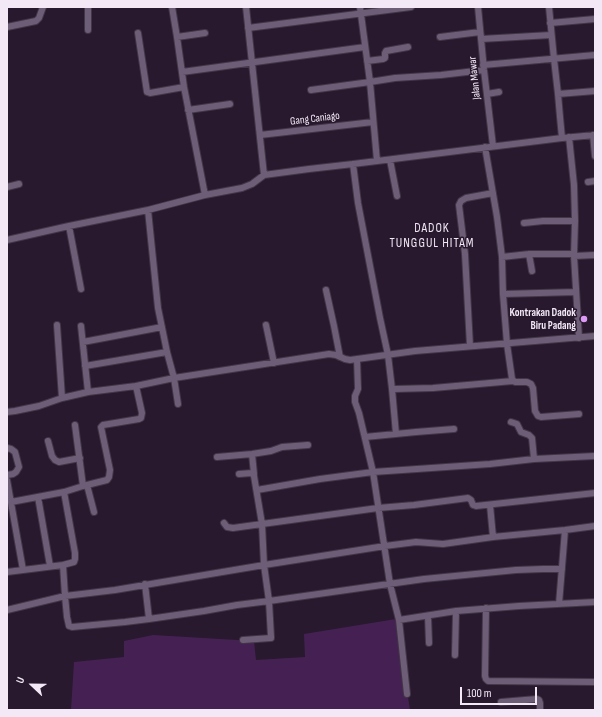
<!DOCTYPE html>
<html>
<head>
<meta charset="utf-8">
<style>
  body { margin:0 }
  #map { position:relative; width:602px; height:717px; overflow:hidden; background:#28192e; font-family:"Sofia Sans Condensed",sans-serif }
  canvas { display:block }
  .frame { position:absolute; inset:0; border:8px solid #f2e8f6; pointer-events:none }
  .north { position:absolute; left:12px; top:665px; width:40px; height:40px; -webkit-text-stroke:3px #28192e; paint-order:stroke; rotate:292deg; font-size:11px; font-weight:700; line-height:16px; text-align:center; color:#f2e8f6 }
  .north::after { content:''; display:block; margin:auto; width:14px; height:18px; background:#f2e8f6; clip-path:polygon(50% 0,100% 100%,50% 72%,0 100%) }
  .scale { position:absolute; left:460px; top:687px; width:77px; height:18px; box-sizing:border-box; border:2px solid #f2e8f6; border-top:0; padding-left:5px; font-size:12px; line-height:14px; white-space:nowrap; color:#f2e8f6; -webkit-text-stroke:3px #28192e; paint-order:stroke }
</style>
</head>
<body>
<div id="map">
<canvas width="602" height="717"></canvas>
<div class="frame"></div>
<div class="north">U</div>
<div class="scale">100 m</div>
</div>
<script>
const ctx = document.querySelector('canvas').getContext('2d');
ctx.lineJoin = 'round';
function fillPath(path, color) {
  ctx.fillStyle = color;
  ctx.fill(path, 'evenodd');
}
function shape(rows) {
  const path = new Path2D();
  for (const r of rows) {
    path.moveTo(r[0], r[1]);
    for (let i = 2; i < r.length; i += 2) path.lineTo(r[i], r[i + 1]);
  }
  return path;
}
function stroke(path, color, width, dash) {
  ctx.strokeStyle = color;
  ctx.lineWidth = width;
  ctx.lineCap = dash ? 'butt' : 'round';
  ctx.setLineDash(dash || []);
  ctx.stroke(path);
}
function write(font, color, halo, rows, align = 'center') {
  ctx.font = font + ' "Sofia Sans Condensed",sans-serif';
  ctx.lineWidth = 3;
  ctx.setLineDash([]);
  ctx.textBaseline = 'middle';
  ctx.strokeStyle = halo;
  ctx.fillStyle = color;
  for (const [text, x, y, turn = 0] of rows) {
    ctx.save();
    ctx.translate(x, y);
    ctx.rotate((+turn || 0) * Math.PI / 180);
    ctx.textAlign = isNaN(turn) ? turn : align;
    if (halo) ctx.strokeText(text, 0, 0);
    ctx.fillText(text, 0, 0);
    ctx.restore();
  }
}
const green = shape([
  [396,619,410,710,71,710,74,662,124,657,124,641,153,635,254,641,256,660,305,657,304,634]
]);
const minor = shape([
  [88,7,88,30],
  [172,7,177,37,184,87,205,195],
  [246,7,264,175],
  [360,7,370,82,377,161],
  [478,7,484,70,493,146],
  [549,7,554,59,558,94,560,117,562,138],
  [550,23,595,19],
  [7,27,36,21,39,18,43,7],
  [248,28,411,7],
  [138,33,147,92,150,93,184,87],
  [177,37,205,33],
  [440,37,480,32],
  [481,39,551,35],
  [367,61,383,59,385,58,385,53,386,51,408,47],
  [483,65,595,55],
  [182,72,365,47],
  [311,90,370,82,395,78,441,75,484,70],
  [487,94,499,92],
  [558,94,595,91],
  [188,110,230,104],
  [260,135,373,122],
  [593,135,595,156],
  [569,137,574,185,575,221,574,256,579,338],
  [485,147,497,217,502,257,503,294,507,344,512,379,515,382,527,382,531,384,533,388,535,411,538,416,541,417,579,414],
  [390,160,397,196],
  [353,164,358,203,380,318,388,355,392,389,396,434],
  [588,182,595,181],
  [7,187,19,184],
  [148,210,158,308,167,352,174,378,178,404],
  [524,223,543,221,575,221],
  [69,226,81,289],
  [7,240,69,226,148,210,205,195,242,188,252,184,264,175,309,169,353,164,562,138,595,135],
  [529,254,532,271],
  [574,256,595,255],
  [502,257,529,254,574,254],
  [326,290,334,326,340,357],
  [503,294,576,292],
  [57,325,62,398],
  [266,325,274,363],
  [81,326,88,392],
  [83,342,162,327],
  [470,346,465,254,459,205,461,201,466,198,493,193],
  [357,359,358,389,355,396,355,402,359,413,373,472,390,584,399,620,407,694],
  [85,366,167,352],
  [392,389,394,389,433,388,513,381],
  [7,412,15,411,39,406,62,398,88,392,136,386,174,378,329,354,336,355,345,359,350,360,415,351,595,336],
  [511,422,517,424,521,432,529,435,532,438,534,459],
  [75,425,83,486],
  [365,437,416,432,454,429],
  [48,441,52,456,55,460,59,462,80,458],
  [7,448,11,449,15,452,19,467,16,472,13,474,7,475],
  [252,454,254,474],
  [217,457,252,454,271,451,282,447,308,445],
  [7,480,23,570],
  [87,485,94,512],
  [257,490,320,479,373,472,490,464,534,459,595,456],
  [38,497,50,566],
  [11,502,64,492,83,486,107,480,109,477,110,470,101,427,103,425,139,419,141,418,142,413,136,386],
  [490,505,493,537],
  [224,523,227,527,233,528,378,508,414,505,468,498,471,500,473,505,476,506,595,493],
  [63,565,65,596,67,617,69,626,72,627,125,622,149,619],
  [7,572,63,565,74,562,75,559,75,553,64,492],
  [145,584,149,619,204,611,237,605,269,601,424,579,516,570,543,569,562,569],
  [559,604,565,530],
  [486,608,485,676,486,679,488,681,595,682],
  [7,610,65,596,115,590,264,565,262,524,254,476,252,473,239,474],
  [428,616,429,643],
  [399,620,456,611,519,606,595,602],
  [243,640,271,638,271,637,269,601,264,565,385,546,416,542,443,544,493,537,565,530,595,526],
  [455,655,456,611],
  [501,702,537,699,539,700,540,703,540,710]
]);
const markers = [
  [584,319,4,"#db9af6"]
];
const streetNames = [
  ["Jalan Mawar",475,78,-96],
  ["Gang Caniago",315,119,-7]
];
const poiNames = [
  ["Kontrakan Dadok",576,313],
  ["Biru Padang",576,326]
];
const quarterNames = [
  ["DADOK",432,229],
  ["TUNGGUL HITAM",432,244]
];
fillPath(green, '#452153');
stroke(minor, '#423647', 8);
stroke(minor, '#6e5d76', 6);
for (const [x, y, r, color] of markers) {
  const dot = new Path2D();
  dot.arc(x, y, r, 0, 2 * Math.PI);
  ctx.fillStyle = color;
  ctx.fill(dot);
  stroke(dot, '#28192e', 1.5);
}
write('11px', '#f2e8f6', '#28192e', streetNames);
write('bold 11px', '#f2e8f6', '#28192e', poiNames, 'right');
ctx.letterSpacing = '1px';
write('13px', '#f2e8f6', '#28192e', quarterNames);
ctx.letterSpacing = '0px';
</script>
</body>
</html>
